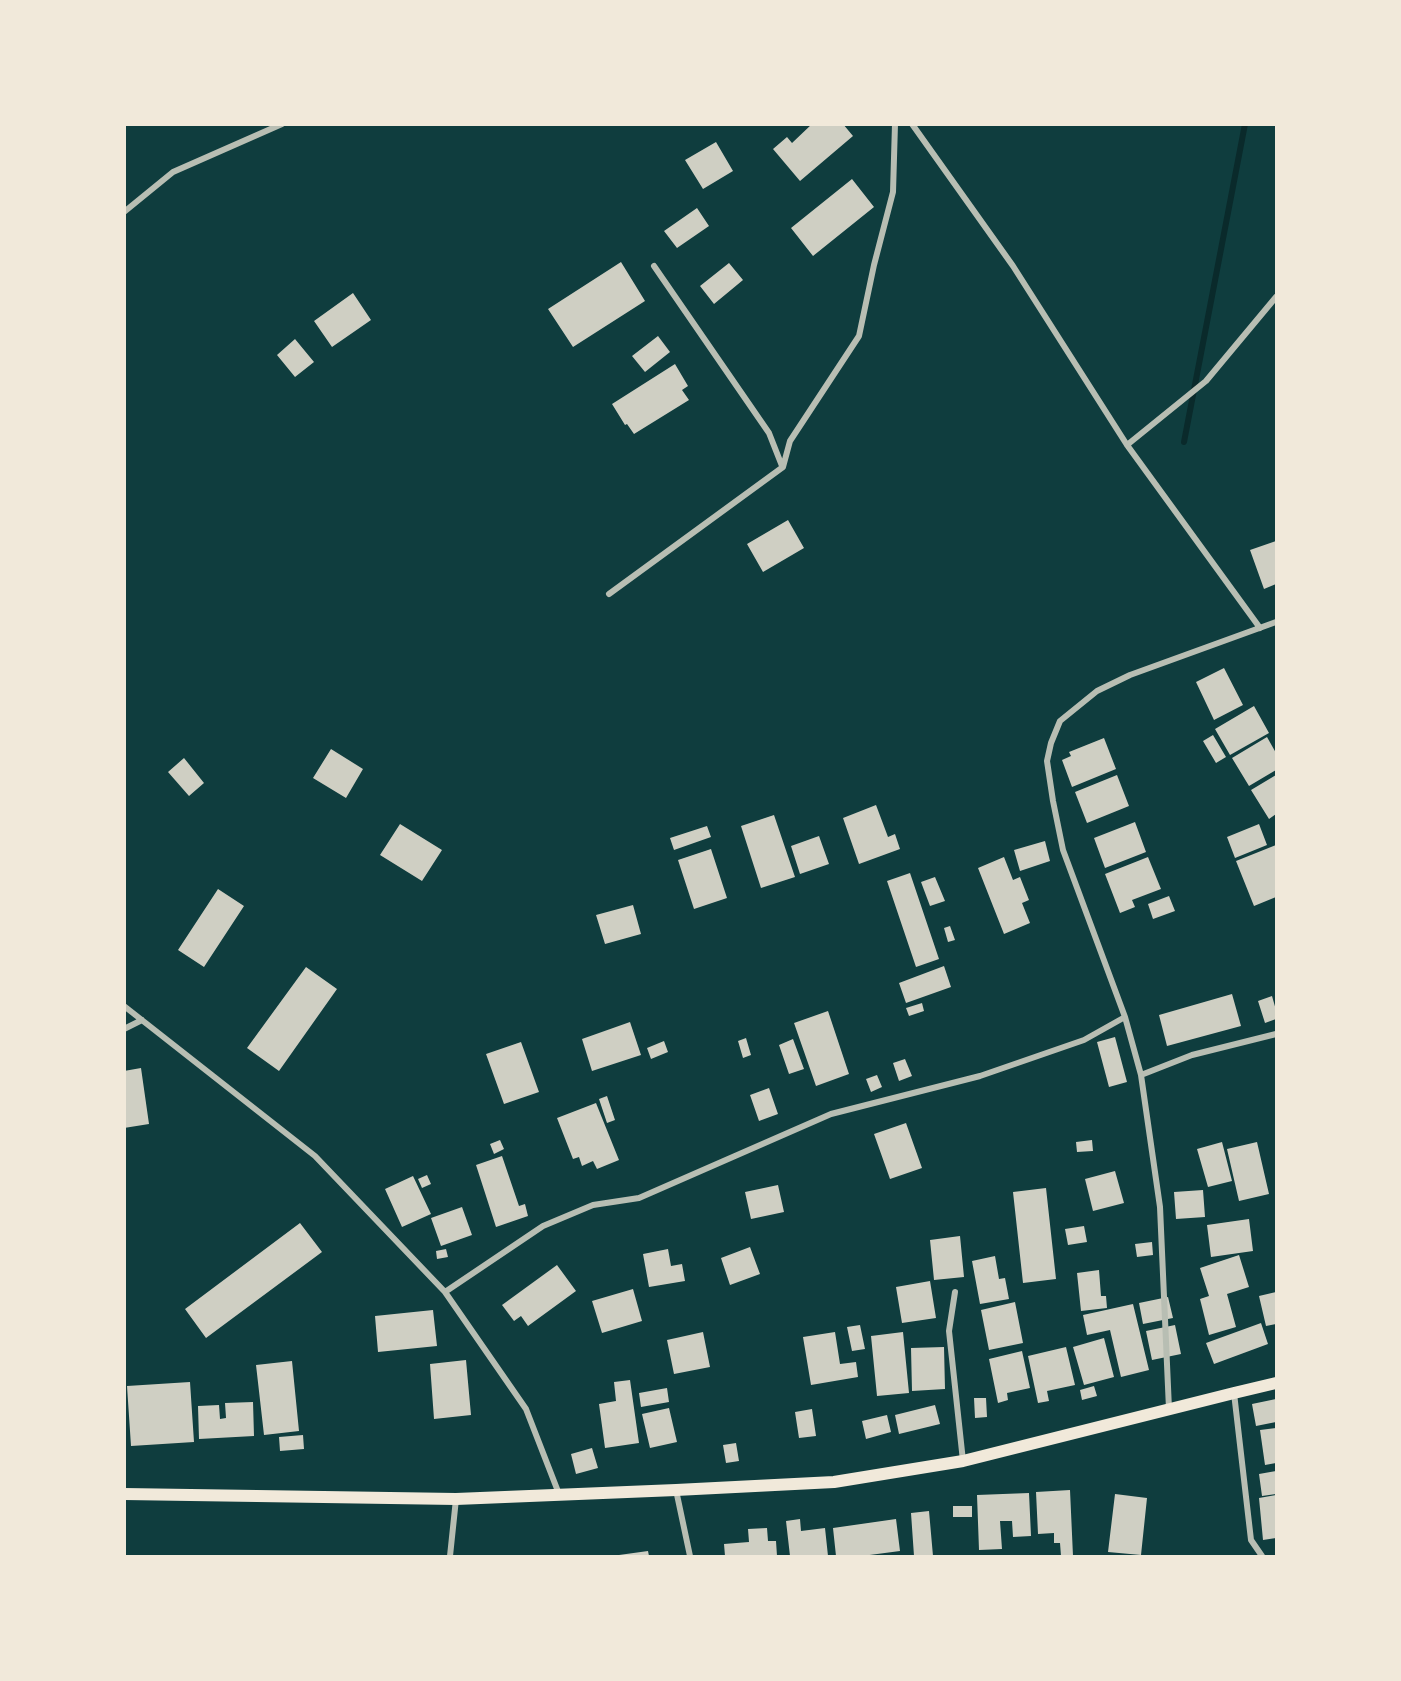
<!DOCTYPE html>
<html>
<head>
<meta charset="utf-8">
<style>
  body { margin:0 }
  #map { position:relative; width:1401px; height:1681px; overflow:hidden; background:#0f3d3e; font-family:Rubik,sans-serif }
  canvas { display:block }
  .frame { position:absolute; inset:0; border:126px solid #f1e9da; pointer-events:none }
</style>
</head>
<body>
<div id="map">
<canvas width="1401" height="1681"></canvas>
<div class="frame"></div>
</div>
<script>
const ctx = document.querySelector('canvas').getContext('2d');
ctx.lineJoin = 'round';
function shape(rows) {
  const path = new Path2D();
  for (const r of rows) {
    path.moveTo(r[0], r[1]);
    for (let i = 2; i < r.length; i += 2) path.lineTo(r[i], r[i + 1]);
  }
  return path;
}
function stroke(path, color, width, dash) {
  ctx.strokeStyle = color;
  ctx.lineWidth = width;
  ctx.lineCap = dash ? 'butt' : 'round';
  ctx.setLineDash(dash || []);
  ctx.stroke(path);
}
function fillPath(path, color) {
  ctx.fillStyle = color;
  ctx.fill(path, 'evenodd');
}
const stream = shape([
  [1184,442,1245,124]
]);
const building = shape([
  [812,124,843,124,853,136,800,181,773,149,787,137,792,143],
  [716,142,733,171,703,189,685,160],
  [852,179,874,207,813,256,791,228],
  [697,208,709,226,677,248,664,231],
  [621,262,645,301,573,347,548,309],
  [729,263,743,280,714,304,700,286],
  [353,293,371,320,332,347,314,321],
  [658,336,670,352,645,372,632,356],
  [295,339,314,362,295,377,277,355],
  [675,364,688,386,682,390,689,400,634,434,627,424,625,425,612,404],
  [788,520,804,548,763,572,747,544],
  [1276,541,1276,584,1264,589,1250,550],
  [1224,668,1243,705,1214,720,1196,682],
  [1254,706,1269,733,1230,755,1215,729],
  [1213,735,1226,757,1216,763,1203,741],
  [1267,737,1276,753,1276,770,1249,786,1232,758],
  [1104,738,1116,769,1072,787,1062,760,1071,756,1069,752],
  [331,749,363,769,346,798,313,778],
  [184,758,204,783,189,796,168,772],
  [1117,775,1129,806,1087,823,1075,792],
  [1276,775,1276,814,1269,819,1251,790],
  [876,805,888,837,895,834,900,849,859,864,843,818],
  [774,815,795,877,761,888,741,826],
  [1135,822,1146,852,1105,868,1094,838],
  [400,824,442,850,422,881,380,855],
  [1259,824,1267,845,1235,858,1227,837],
  [707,826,711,837,674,850,670,838],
  [819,836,829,864,800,874,791,846],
  [1045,841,1050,861,1020,871,1014,850],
  [1276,845,1276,897,1254,906,1236,861],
  [711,849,727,898,694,909,678,860],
  [1004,857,1013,880,1020,877,1029,900,1022,903,1030,923,1004,934,978,868],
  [1148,857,1161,889,1132,900,1135,907,1120,913,1105,874],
  [910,873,939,959,916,967,887,881],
  [935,877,945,901,930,906,921,882],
  [218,889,244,906,204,967,178,950],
  [1169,896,1175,911,1153,919,1148,904],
  [633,905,641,934,605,944,596,915],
  [950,926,955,940,948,942,944,928],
  [944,966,951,987,906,1003,899,983],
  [306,967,337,989,279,1071,247,1048],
  [1232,994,1241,1026,1167,1046,1159,1015],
  [1272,996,1276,1010,1276,1019,1265,1023,1258,1001],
  [922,1003,924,1011,909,1016,906,1008],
  [828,1011,849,1074,816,1086,794,1023],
  [630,1022,641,1055,592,1071,582,1039],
  [1115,1037,1127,1082,1109,1087,1097,1042],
  [746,1038,751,1055,743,1058,738,1041],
  [793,1039,804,1069,789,1074,779,1045],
  [664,1041,668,1052,651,1059,647,1048],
  [521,1042,539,1092,504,1104,486,1054],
  [905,1059,912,1076,899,1081,893,1063],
  [141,1068,149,1124,124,1128,124,1071],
  [877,1075,882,1087,871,1092,866,1079],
  [769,1088,778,1114,759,1121,750,1095],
  [607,1096,615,1120,607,1123,599,1099],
  [596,1103,619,1160,597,1169,593,1161,582,1166,579,1157,573,1159,557,1118],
  [906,1123,922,1168,890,1179,874,1134],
  [500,1140,504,1149,494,1154,490,1144],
  [1092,1140,1093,1151,1077,1152,1076,1142],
  [1222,1142,1232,1181,1208,1187,1197,1149],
  [1257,1142,1269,1194,1239,1201,1227,1149],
  [502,1156,519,1206,525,1204,528,1216,496,1227,476,1165],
  [1115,1171,1124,1203,1093,1211,1085,1179],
  [427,1175,431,1184,422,1188,418,1179],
  [413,1176,431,1214,402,1227,385,1189],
  [778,1185,784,1212,751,1219,745,1192],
  [1046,1188,1056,1279,1023,1283,1013,1192],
  [1203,1190,1205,1217,1176,1219,1174,1192],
  [462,1207,472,1235,441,1246,431,1218],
  [1249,1219,1253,1251,1211,1257,1207,1225],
  [300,1223,322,1252,206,1338,185,1309],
  [1084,1226,1087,1242,1068,1245,1065,1229],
  [960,1236,964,1277,934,1280,930,1240],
  [1152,1242,1153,1255,1137,1257,1135,1244],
  [750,1247,760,1274,730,1285,721,1258],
  [446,1249,448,1257,437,1259,436,1251],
  [668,1249,671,1266,682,1264,685,1281,649,1287,643,1254],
  [1239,1255,1249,1287,1227,1294,1236,1327,1209,1335,1200,1299,1209,1296,1200,1268],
  [995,1256,999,1279,1005,1278,1009,1299,980,1304,972,1261],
  [557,1265,576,1291,528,1326,521,1316,514,1321,502,1305],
  [1099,1270,1101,1296,1106,1296,1107,1308,1081,1311,1077,1273],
  [930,1281,936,1318,902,1323,896,1287],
  [633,1289,642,1321,602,1333,592,1301],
  [1276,1292,1276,1324,1266,1326,1259,1296],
  [1168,1297,1173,1318,1143,1324,1139,1303],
  [1015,1302,1023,1343,989,1350,981,1310],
  [1133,1304,1149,1370,1121,1377,1110,1330,1087,1335,1083,1315],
  [433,1310,437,1346,378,1352,375,1316],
  [1261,1323,1268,1344,1214,1364,1206,1343],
  [860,1325,865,1349,852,1351,847,1327],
  [1175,1325,1181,1354,1152,1360,1146,1331],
  [703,1332,710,1367,674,1374,667,1340],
  [835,1332,840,1364,856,1362,858,1377,811,1385,803,1337],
  [903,1332,909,1393,877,1396,871,1336],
  [1104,1338,1114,1377,1084,1385,1073,1347],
  [944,1347,945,1389,912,1391,911,1348],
  [1066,1347,1075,1385,1047,1391,1049,1401,1038,1403,1028,1356],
  [1022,1351,1030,1388,1007,1393,1008,1400,998,1403,989,1359],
  [466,1360,471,1415,434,1419,430,1364],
  [292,1361,299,1431,264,1435,256,1365],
  [630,1380,639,1443,605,1448,599,1404,616,1401,614,1382],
  [190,1382,194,1442,131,1446,127,1386],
  [1094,1386,1097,1396,1082,1400,1080,1390],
  [667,1388,669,1402,641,1407,639,1393],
  [974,1398,986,1398,987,1417,975,1418],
  [1276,1399,1276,1422,1256,1426,1252,1404],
  [253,1402,254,1436,199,1439,198,1406,219,1405,220,1419,226,1418,225,1403],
  [935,1405,940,1424,899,1434,895,1415],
  [669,1408,677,1442,650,1448,642,1414],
  [812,1409,816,1436,799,1438,795,1412],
  [887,1415,891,1432,866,1439,862,1421],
  [1276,1428,1276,1463,1265,1465,1260,1430],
  [303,1435,304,1449,280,1451,279,1437],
  [736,1443,739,1461,726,1463,723,1445],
  [592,1448,598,1468,576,1474,571,1454],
  [1276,1471,1276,1494,1262,1496,1259,1474],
  [1070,1490,1073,1556,1061,1556,1060,1543,1054,1543,1054,1533,1038,1534,1036,1492],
  [1029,1493,1031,1536,1013,1537,1012,1521,1000,1521,1002,1549,979,1550,977,1495],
  [1115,1494,1147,1498,1141,1555,1108,1552],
  [1276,1495,1276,1538,1263,1540,1259,1498],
  [953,1506,972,1506,972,1517,953,1517],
  [929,1511,933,1556,914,1556,911,1513],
  [800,1519,801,1531,825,1528,828,1556,790,1556,786,1521],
  [896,1519,900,1551,862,1556,836,1556,833,1528],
  [767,1528,768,1541,776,1541,777,1556,725,1556,724,1544,749,1542,748,1529],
  [648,1551,649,1556,619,1556,619,1555]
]);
const minor = shape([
  [912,124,1013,266,1127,445,1260,628],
  [124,212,173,172,282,124],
  [654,266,769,433,782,466],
  [1127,445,1206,381,1276,297],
  [609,594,783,467,790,441,859,336,874,265,893,192,895,124],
  [124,1006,315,1156,445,1292,526,1409,559,1494],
  [124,1029,142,1020],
  [1141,1075,1192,1055,1276,1034],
  [445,1292,543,1226,593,1205,639,1198,831,1114,980,1076,1084,1040,1125,1017],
  [955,1292,949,1331,963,1461],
  [1234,1393,1251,1540,1262,1556],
  [1169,1409,1160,1207,1141,1075,1125,1017,1063,850,1053,801,1047,761,1051,743,1060,721,1097,691,1130,675,1276,622],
  [676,1490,690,1556],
  [450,1556,456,1499]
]);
const secondary = shape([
  [124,1494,456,1499,676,1490,834,1482,963,1461,1234,1393,1276,1383]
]);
stroke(stream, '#0a2a2b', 6);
fillPath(building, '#cfcfc3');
stroke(minor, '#b8beb3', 6);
stroke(secondary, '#f1e9da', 12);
</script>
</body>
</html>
